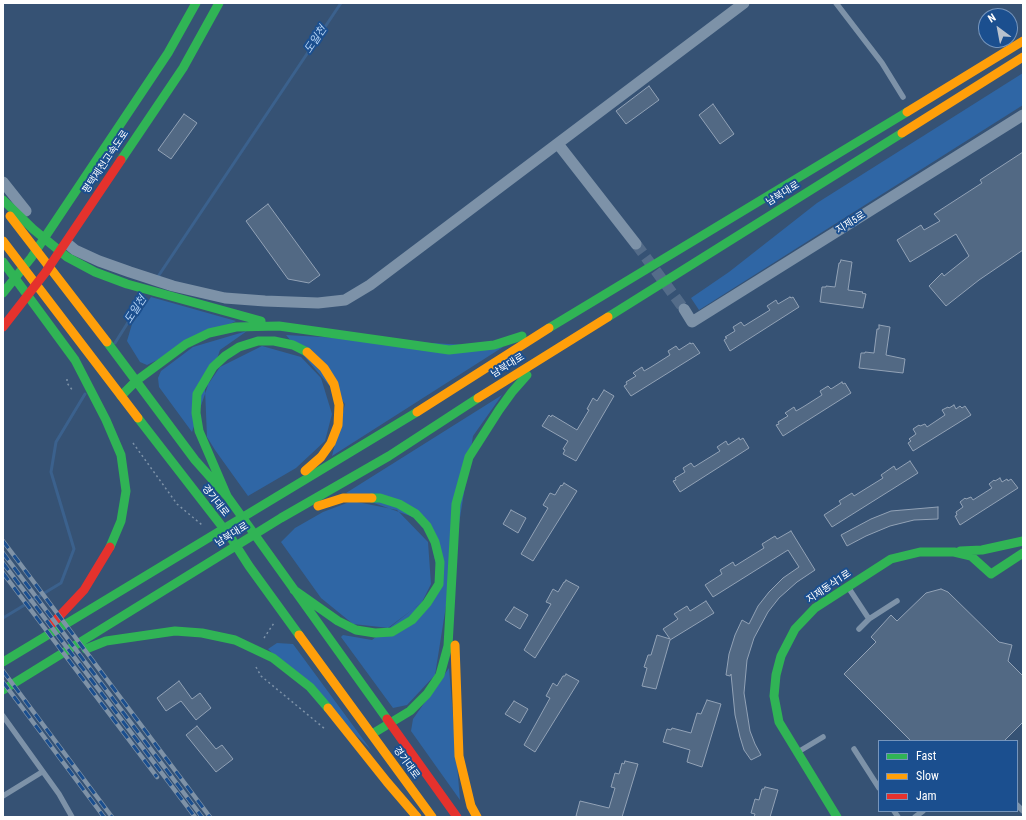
<!DOCTYPE html>
<html>
<head>
<meta charset="utf-8">
<style>
  body { margin:0 }
  #map { position:relative; width:1026px; height:820px; overflow:hidden; background:#365274; font-family:"Roboto Condensed",sans-serif }
  canvas { display:block }
  .frame { position:absolute; inset:0; border:4px solid #fff; pointer-events:none }
  .legend { position:absolute; left:878px; top:740px; width:140px; height:72px; box-sizing:border-box; background:#1b4f8f; border:1px solid #7695bc; margin:0; padding:5px 7px; list-style:none; font-size:12px; color:#fff }
  .legend li { display:flex; align-items:center; gap:8px; height:20px }
  .legend b { width:20px; border:1px solid #7695bc }
  .north { position:absolute; left:978px; top:8px; width:40px; height:40px; box-sizing:border-box; background:#1b4f8f; border:1px solid #7695bc; border-radius:50%; rotate:328deg; font-size:11px; font-weight:700; line-height:16px; text-align:center; color:#fff }
  .north::after { content:''; display:block; margin:auto; width:14px; height:18px; background:#b9c2ce; clip-path:polygon(50% 0,100% 100%,50% 72%,0 100%) }
</style>
</head>
<body>
<div id="map">
<canvas width="1026" height="820"></canvas>
<div class="frame"></div>
<ul class="legend">
<li><b style="height:5px;background:#30b455"></b>Fast</li>
<li><b style="height:5px;background:#ff9f0a"></b>Slow</li>
<li><b style="height:5px;background:#e5322d"></b>Jam</li>
</ul>
<div class="north">N</div>
</div>
<script>
const ctx = document.querySelector('canvas').getContext('2d');
ctx.lineJoin = 'round';
function fillPath(path, color) {
  ctx.fillStyle = color;
  ctx.fill(path, 'evenodd');
}
function shape(rows) {
  const path = new Path2D();
  for (const r of rows) {
    path.moveTo(r[0], r[1]);
    for (let i = 2; i < r.length; i += 2) path.lineTo(r[i], r[i + 1]);
  }
  return path;
}
function stroke(path, color, width, dash) {
  ctx.strokeStyle = color;
  ctx.lineWidth = width;
  ctx.lineCap = dash ? 'butt' : 'round';
  ctx.setLineDash(dash || []);
  ctx.stroke(path);
}
function write(font, color, halo, rows, align = 'center') {
  ctx.font = font + ' "Roboto Condensed","Noto Sans KR",sans-serif';
  ctx.lineWidth = 4;
  ctx.setLineDash([]);
  ctx.textBaseline = 'middle';
  ctx.strokeStyle = halo;
  ctx.fillStyle = color;
  for (const [text, x, y, turn = 0] of rows) {
    ctx.save();
    ctx.translate(x, y);
    ctx.rotate((+turn || 0) * Math.PI / 180);
    ctx.textAlign = isNaN(turn) ? turn : align;
    if (halo) ctx.strokeText(text, 0, 0);
    ctx.fillText(text, 0, 0);
    ctx.restore();
  }
}
const green = shape([
  [1023,73,1023,105,699,310,691,298,729,272,817,203],
  [151,297,236,321,147,365,140,362,127,341,132,324],
  [247,331,220,350,192,432,159,387,158,378,161,371,193,347],
  [286,335,503,347,332,456,345,404],
  [262,346,301,357,321,378,332,414,325,441,296,468,248,496,215,450,207,437,205,389,220,367],
  [502,395,473,436,435,675,407,705,393,708,341,637,343,635,372,640,441,588,427,522,346,493],
  [352,501,397,510,428,542,431,584,422,602,389,628,353,624,321,598,281,542,295,528,323,512],
  [277,643,293,644,371,750,268,649],
  [449,668,460,800,411,731,413,719]
]);
const stream = shape([
  [157,278,341,3],
  [115,343,144,297],
  [3,618,61,583,74,549,51,472,56,442,85,394]
]);
const building = shape([
  [649,86,659,100,626,124,616,111,649,86],
  [713,104,734,134,720,144,699,115,713,104],
  [184,114,197,123,171,159,158,150,184,114],
  [1023,152,1023,250,979,280,946,306,929,286,942,273,944,276,969,256,956,234,910,262,897,240,921,225,924,230,940,221,934,214,982,183,980,180,1023,152],
  [268,204,320,275,309,283,288,279,246,221,268,204],
  [841,260,852,262,848,290,863,292,862,293,866,294,863,308,820,302,822,287,826,287,826,286,835,287,839,263,840,263,841,260],
  [790,297,791,298,793,297,799,307,730,351,724,340,727,338,725,337,735,331,733,327,741,322,744,326,770,310,767,306,776,300,778,304,790,297],
  [879,325,890,327,886,355,905,359,903,373,859,368,861,353,865,353,865,352,874,353,877,329,879,329,879,325],
  [690,343,691,344,693,343,700,353,631,396,624,386,627,384,626,382,636,376,633,373,642,367,644,371,651,367,670,355,668,351,676,346,679,350,690,343],
  [842,382,843,384,845,383,851,393,783,436,776,425,779,424,778,422,788,416,785,413,794,407,796,411,803,407,822,395,820,391,828,386,831,389,842,382],
  [604,390,614,396,576,461,563,454,565,450,563,449,568,441,542,426,549,415,551,417,552,415,577,430,589,410,587,409,593,398,597,401,604,390],
  [954,405,956,409,960,406,962,408,965,406,971,415,913,451,908,443,911,441,909,439,916,434,913,429,919,425,920,426,925,424,927,427,945,415,942,410,948,407,949,408,954,405],
  [739,438,740,440,743,438,749,448,680,492,673,481,676,480,675,478,685,472,683,468,691,463,694,467,720,451,717,447,726,441,728,445,739,438],
  [910,461,918,473,832,527,824,515,841,504,839,501,852,493,854,496,883,478,881,475,894,466,896,470,910,461],
  [1000,478,1002,482,1007,479,1008,481,1011,479,1018,488,960,525,955,516,957,515,956,512,963,507,960,502,965,498,966,499,971,497,973,500,992,488,989,484,994,480,995,481,1000,478],
  [564,483,577,491,533,561,521,554,548,508,543,505,550,493,555,495,561,485,562,486,564,483],
  [938,507,938,519,914,520,890,526,866,536,847,546,841,535,871,519,891,511,938,507],
  [511,510,526,518,518,533,503,524,511,510],
  [791,531,815,570,797,582,779,598,768,612,754,638,747,660,744,693,750,731,755,744,761,755,751,760,744,750,740,737,735,715,731,674,730,676,726,675,729,654,735,635,742,620,749,624,758,606,769,592,783,578,799,567,788,550,713,597,705,585,722,574,720,570,733,562,735,566,764,548,762,544,775,536,777,539,791,531],
  [566,580,579,587,535,658,524,650,551,604,546,602,553,589,558,592,564,582,565,582,566,580],
  [941,589,948,592,999,642,1012,645,1008,661,1023,676,1023,722,1004,741,911,741,844,674,876,642,871,637,891,615,897,621,926,593,941,589],
  [706,601,714,613,670,640,656,689,642,686,647,668,644,667,648,655,651,655,657,635,670,639,663,629,678,619,674,614,687,606,690,611,706,601],
  [514,607,528,615,520,629,505,620,514,607],
  [566,674,579,681,535,752,524,745,550,698,546,696,553,683,557,686,563,676,565,676,566,674],
  [179,681,192,699,200,693,211,708,196,720,181,701,166,711,157,698,179,681],
  [707,700,721,704,702,767,687,762,690,750,663,742,667,729,671,730,672,728,691,733,697,713,701,714,707,700],
  [514,701,528,709,520,723,505,714,514,701],
  [197,726,216,749,222,745,233,759,216,772,186,735,197,726],
  [625,761,638,764,622,817,580,817,576,816,580,801,609,808,615,788,611,787,615,773,619,774,622,763,624,764,625,761],
  [765,787,778,790,770,817,754,817,755,814,751,813,755,799,759,800,762,789,764,789,765,787]
]);
const streetTunnel = shape([
  [636,244,684,309]
]);
const path = shape([
  [67,379,67,383,73,391],
  [133,443,177,504,202,525],
  [264,638,274,623],
  [256,667,261,676,325,729]
]);
const lane = shape([
  [836,3,882,63,903,97],
  [848,587,869,619],
  [859,629,869,619,897,601],
  [3,716,59,794,72,817],
  [854,749,879,788],
  [798,752,823,737],
  [3,796,42,772],
  [1017,805,1023,811],
  [894,811,898,817],
  [915,817,923,811]
]);
const street = shape([
  [558,144,636,244],
  [3,182,26,211],
  [69,245,75,250,99,261,130,272,173,286,225,298,265,301,318,303,345,300,370,285,744,3],
  [684,309,692,322,1023,115]
]);
const fast = shape([
  [121,160,183,68,219,3],
  [3,200,33,229,67,257,95,272,127,284,261,321],
  [3,262,75,360,106,420,121,455,126,491,121,521,110,547],
  [3,293,31,258,168,53,196,3],
  [608,317,902,133],
  [549,328,907,112],
  [107,342,195,460,227,496,387,719],
  [121,396,136,381,186,344,209,333,236,327,279,326,449,350,494,345,522,336],
  [138,418,231,538,249,566,299,635],
  [227,496,199,431,196,413,197,394,213,367,225,356,239,347,258,341,274,341,293,345,307,352],
  [960,551,982,550,1023,541],
  [294,590,338,621,356,630,375,633,392,632,412,620,427,603,439,584,440,562,435,542,427,526,416,514,399,504,380,498,372,498],
  [86,649,106,641,175,631,202,633,235,640,273,658,310,687,328,708],
  [3,662,417,412],
  [3,690,281,518,389,456,478,398],
  [372,734,410,711,427,694,440,675,448,646,456,504,469,457,499,410,512,392,527,375],
  [837,817,779,722,774,696,776,675,781,656,795,629,815,608,891,559,920,552,954,552,971,556,991,574,1023,553]
]);
const slow = shape([
  [907,112,1023,41],
  [902,133,1023,57],
  [10,216,107,342],
  [3,241,138,418],
  [478,398,608,317],
  [417,412,549,328],
  [305,471,321,457,331,443,338,425,339,405,334,384,324,368,307,352],
  [318,506,343,498,372,498],
  [299,635,432,817],
  [455,645,459,756,471,806,477,817],
  [328,708,387,782,417,817]
]);
const jam = shape([
  [3,327,45,273,121,160],
  [52,624,84,590,110,547],
  [387,719,457,817]
]);
const rail = shape([
  [3,541,210,817],
  [3,553,202,817],
  [3,563,195,817],
  [3,573,157,777],
  [3,671,112,817],
  [3,682,104,817]
]);
const streetNames = [
  ["평택제천고속도로",106,162,-56],
  ["남북대로",783,194,-32],
  ["지제5로",851,223,-32],
  ["남북대로",508,366,-32],
  ["경기대로",215,501,52],
  ["남북대로",232,535,-32],
  ["지제동삭1로",829,587,-34],
  ["경기대로",406,763,54]
];
const waterNames = [
  ["도일천",316,40,-56],
  ["도일천",136,310,-57]
];
fillPath(green, '#2f66a5');
stroke(stream, '#3b618d', 3);
fillPath(building, '#526984');
stroke(building, '#92a2b6', 1);
stroke(streetTunnel, '#546c89', 11, [11, 5.5]);
stroke(path, '#7d92a8', 1.5, [2, 3]);
stroke(lane, '#7d92a8', 5.5);
stroke(street, '#7d92a8', 11);
stroke(fast, '#30b455', 9);
stroke(slow, '#ff9f0a', 9);
stroke(jam, '#e5322d', 9);
stroke(rail, '#7e92a7', 4.5);
stroke(rail, '#1b4f8f', 3, [9]);
write('10px', '#fff', '#1b4f8f', streetNames);
write('italic 11px', '#b5d3f5', '#1b4f8f', waterNames);
</script>
</body>
</html>
